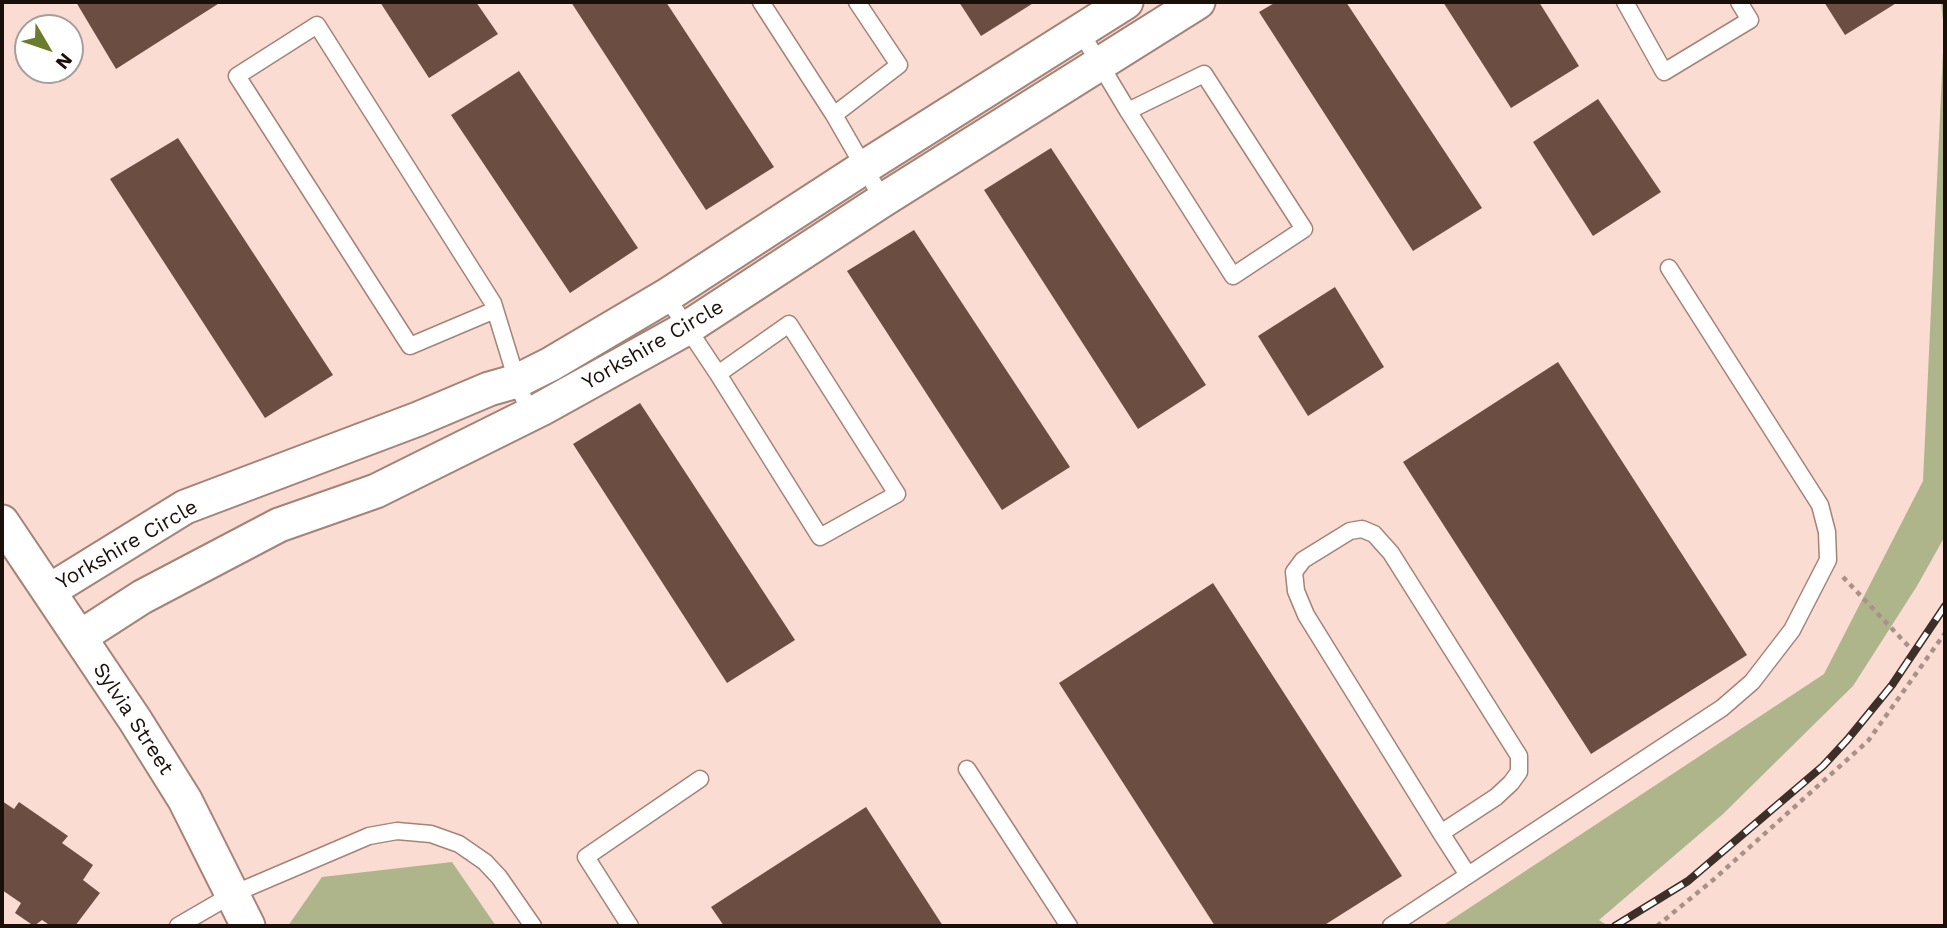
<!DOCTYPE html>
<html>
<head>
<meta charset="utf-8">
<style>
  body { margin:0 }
  #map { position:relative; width:1947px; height:928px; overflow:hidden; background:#fadcd2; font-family:"Work Sans",sans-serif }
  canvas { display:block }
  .frame { position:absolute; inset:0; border:4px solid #1b0f0a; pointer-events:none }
  .north { position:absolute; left:14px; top:14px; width:70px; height:70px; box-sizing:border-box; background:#fff; border:2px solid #a49f9d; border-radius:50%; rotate:129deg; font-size:19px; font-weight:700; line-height:28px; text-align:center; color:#1b0f0a }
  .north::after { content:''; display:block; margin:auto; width:24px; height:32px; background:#6b7d2d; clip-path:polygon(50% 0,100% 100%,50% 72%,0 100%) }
</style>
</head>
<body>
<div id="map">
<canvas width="1947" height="928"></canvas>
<div class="frame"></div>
<div class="north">N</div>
</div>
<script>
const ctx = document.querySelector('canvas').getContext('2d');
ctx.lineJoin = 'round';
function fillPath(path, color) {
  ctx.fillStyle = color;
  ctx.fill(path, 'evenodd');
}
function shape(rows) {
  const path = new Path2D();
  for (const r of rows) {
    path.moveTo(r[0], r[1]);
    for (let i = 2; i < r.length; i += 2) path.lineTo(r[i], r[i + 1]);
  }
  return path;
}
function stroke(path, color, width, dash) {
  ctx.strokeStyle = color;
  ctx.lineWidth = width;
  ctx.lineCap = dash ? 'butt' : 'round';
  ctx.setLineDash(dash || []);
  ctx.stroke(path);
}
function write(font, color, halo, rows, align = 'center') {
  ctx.font = font + ' "Work Sans",sans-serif';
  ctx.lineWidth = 7;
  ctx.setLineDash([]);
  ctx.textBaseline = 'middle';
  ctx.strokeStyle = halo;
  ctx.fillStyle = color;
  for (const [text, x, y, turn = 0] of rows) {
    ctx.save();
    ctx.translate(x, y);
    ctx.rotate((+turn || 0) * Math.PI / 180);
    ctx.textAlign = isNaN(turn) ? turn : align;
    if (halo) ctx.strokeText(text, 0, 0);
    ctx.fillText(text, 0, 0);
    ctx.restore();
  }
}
const forest = shape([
  [1941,2,1945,2,1945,536,1917,586,1853,686,1723,814,1599,920,1608,926,1442,926,1824,674,1923,481,1944,30],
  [452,862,496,926,288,926,322,877]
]);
const building = shape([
  [76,2,221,2,116,69],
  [380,2,476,2,498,34,429,78],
  [571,2,666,2,774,167,706,210],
  [959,2,1035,2,981,36],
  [1276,2,1346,2,1482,208,1413,251,1259,12],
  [1443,2,1539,2,1579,66,1511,108],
  [1824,2,1898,2,1845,35],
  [519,71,638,248,570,293,451,115],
  [1598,99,1661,192,1593,236,1533,142],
  [178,138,333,375,265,418,110,179],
  [1051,148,1206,385,1138,429,984,190],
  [914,230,1070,467,1002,510,847,271],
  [1335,287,1384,367,1308,416,1258,336],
  [1558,362,1747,655,1591,754,1403,462],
  [640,403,795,640,727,683,573,444],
  [1213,583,1402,876,1323,926,1215,926,1059,683],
  [2,801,14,809,19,802,68,836,62,843,93,865,83,880,100,893,75,926,51,926,42,920,34,926,15,913,21,903,2,890],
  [866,807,943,926,724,926,711,907]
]);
const path = shape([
  [1843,577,1915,653],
  [1657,926,1713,880,1868,741,1945,633]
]);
const lane = shape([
  [761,2,834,115,883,200],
  [1625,2,1664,72,1750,20,1739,2],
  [1080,31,1128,111,1233,276,1304,229,1204,74,1128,111],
  [834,115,899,65,857,2],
  [666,296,718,374,820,537,897,494,789,324,718,374],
  [495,310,410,346,237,76,317,25,493,303,517,381,530,415],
  [967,769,1069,926],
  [1441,833,1496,797,1511,783,1519,772,1519,756,1391,553,1374,534,1362,529,1350,531,1303,560,1294,572,1296,591,1306,615,1441,833,1468,875],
  [178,926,233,894,369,836,397,831,431,834,459,844,485,862,499,877,533,926],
  [630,926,586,857,700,779],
  [1391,926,1722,708,1752,682,1792,630,1828,560,1827,532,1820,505,1669,268]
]);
const street = shape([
  [2,522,135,720,185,800,248,926],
  [49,591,185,507,418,419,489,389,517,381,551,364,666,296,863,168,1126,2],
  [80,637,142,597,279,525,376,491,541,409,687,328,883,200,1198,2]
]);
const rail = shape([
  [1615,926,1688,881,1823,766,1847,740,1892,685,1945,606]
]);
const streetNames = [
  ["Yorkshire Circle",653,345,-30],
  ["Yorkshire Circle",127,545,-30],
  ["Sylvia Street",133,719,57]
];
fillPath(forest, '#aeb58a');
fillPath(building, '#6b4d42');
stroke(lane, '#a58377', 19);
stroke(street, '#a58377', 37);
stroke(path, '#a99189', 4.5, [5, 5]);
stroke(lane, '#fff', 16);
stroke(street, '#fff', 33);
stroke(rail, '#3d2e28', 8);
stroke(rail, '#fff', 5, [16]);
write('21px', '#1b0f0a', '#fff', streetNames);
</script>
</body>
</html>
